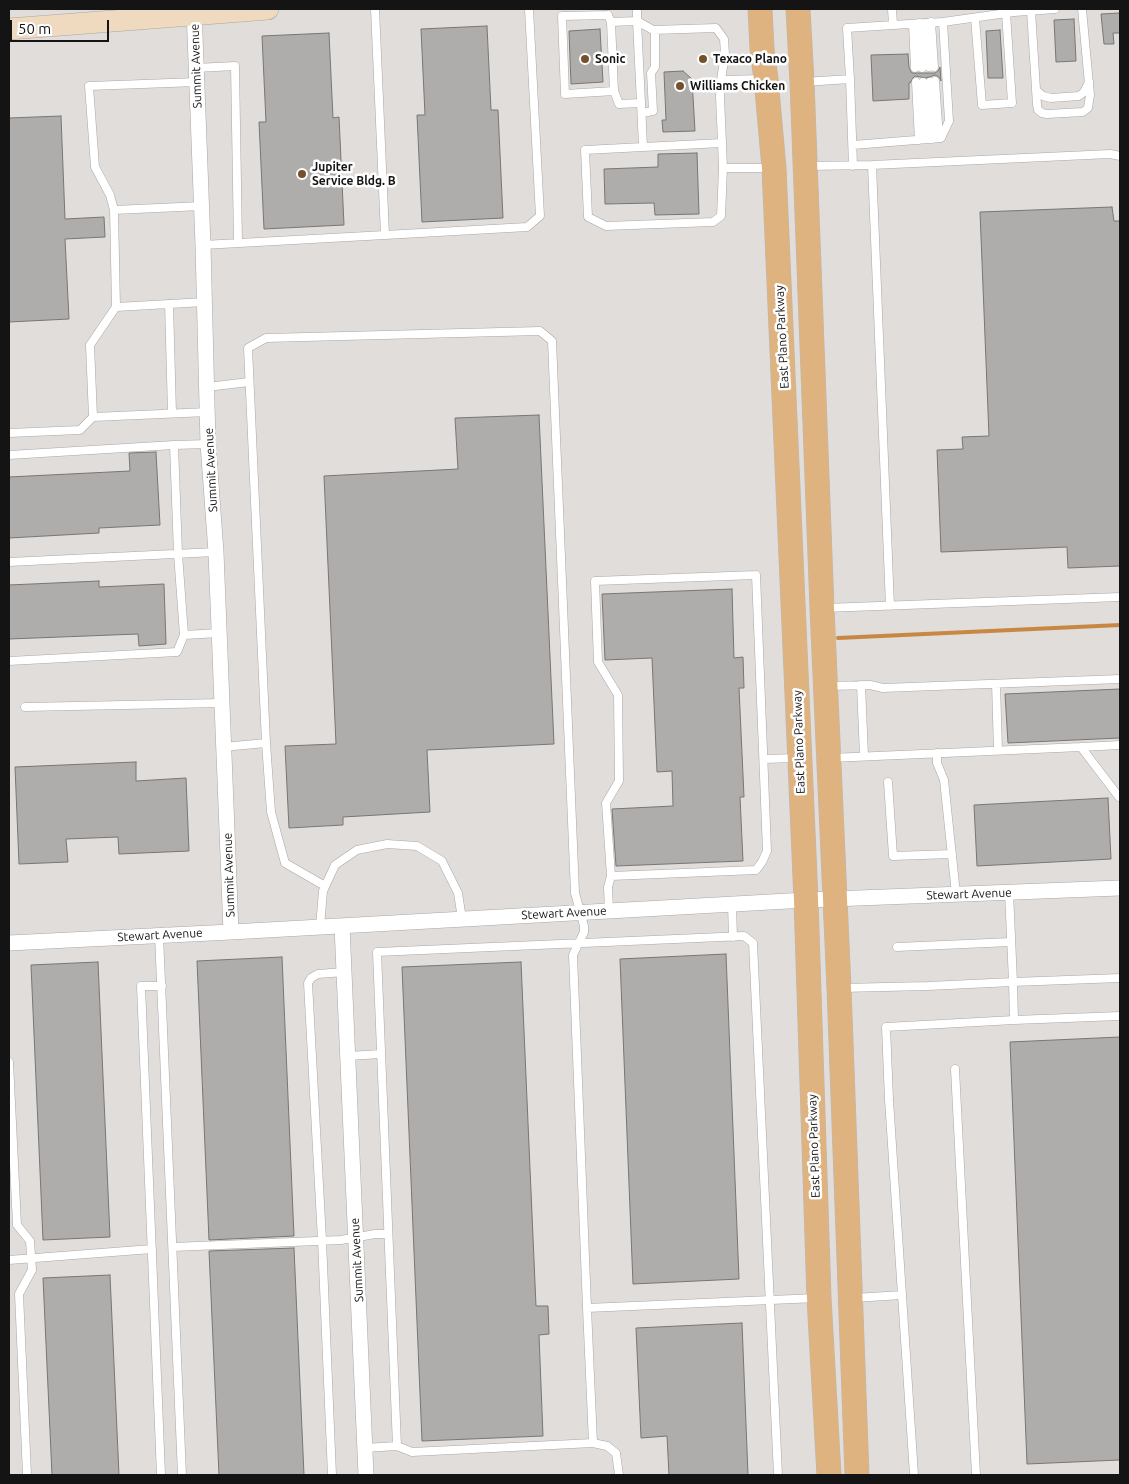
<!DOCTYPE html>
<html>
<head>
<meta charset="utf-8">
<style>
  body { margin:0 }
  #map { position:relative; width:1129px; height:1484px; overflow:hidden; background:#e0dddb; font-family:Ubuntu,sans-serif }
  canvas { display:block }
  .frame { position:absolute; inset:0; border:10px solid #151414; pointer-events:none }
  .scale { position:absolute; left:10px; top:20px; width:99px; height:22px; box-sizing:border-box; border:2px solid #151414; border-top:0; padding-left:6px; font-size:15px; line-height:18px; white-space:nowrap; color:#151414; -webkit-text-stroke:4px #fff; paint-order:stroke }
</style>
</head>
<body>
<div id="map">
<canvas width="1129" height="1484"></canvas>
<div class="frame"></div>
<div class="scale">50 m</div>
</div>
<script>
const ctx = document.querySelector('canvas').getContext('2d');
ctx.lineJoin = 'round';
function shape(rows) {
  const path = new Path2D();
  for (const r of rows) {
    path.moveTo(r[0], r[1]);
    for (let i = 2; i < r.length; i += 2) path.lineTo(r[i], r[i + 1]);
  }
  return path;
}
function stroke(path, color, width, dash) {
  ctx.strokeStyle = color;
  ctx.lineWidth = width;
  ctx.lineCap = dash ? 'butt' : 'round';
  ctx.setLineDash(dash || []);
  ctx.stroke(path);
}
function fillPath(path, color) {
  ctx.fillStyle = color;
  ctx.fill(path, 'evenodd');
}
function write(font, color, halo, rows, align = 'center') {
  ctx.font = font + ' Ubuntu,sans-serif';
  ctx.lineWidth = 5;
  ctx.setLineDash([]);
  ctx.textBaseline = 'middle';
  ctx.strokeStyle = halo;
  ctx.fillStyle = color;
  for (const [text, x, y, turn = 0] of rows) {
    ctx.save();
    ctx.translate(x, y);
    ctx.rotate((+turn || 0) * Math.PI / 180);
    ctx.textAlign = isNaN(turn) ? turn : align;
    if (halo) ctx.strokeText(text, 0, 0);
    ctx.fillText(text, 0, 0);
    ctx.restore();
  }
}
const stream = shape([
  [838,638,1120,625]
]);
const building = shape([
  [1120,13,1120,33,1113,33,1114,44,1104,44,1101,14,1120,13],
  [1074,19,1076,61,1056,62,1054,20,1074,19],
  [487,26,491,110,498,110,503,218,422,222,417,115,425,115,421,29,487,26],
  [600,29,603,82,571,84,569,31,600,29],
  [1000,30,1003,78,988,78,986,31,1000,30],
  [329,33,333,118,339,117,344,225,264,229,259,122,266,122,262,36,329,33],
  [908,54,909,68,912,73,935,73,938,71,940,67,941,81,939,77,935,75,926,78,915,76,913,78,910,83,909,83,909,99,873,101,871,55,908,54],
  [683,71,692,79,695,131,663,132,662,120,666,120,664,72,683,71],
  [61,116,65,219,104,217,105,237,65,239,69,319,9,322,9,118,61,116],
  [697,153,699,214,655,215,654,203,605,204,604,169,658,167,658,154,697,153],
  [1112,207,1114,221,1120,221,1120,566,1068,568,1067,547,941,552,937,450,963,449,962,437,989,436,980,212,1112,207],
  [539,415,554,744,427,750,430,812,343,817,343,825,289,828,285,746,336,744,324,476,458,469,455,418,539,415],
  [156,452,160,525,99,528,99,533,9,538,9,477,130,471,129,453,156,452],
  [99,581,99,587,164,584,166,644,139,646,138,634,9,639,9,585,99,581],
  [732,589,734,658,743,657,744,688,739,688,744,797,740,797,743,861,616,866,612,809,673,806,672,771,657,772,652,658,605,660,602,594,732,589],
  [1120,689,1120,738,1008,743,1005,694,1120,689],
  [136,762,136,781,186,778,189,851,119,854,118,837,66,839,68,862,19,864,15,767,136,762],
  [1108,798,1111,859,977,866,974,805,1108,798],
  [726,954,739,1279,633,1284,620,959,726,954],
  [282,957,294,1236,209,1240,197,961,282,957],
  [98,962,110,1237,43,1240,31,965,98,962],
  [521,962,536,1306,548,1306,549,1334,539,1335,543,1436,422,1441,402,967,521,962],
  [1120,1037,1120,1460,1027,1464,1010,1042,1120,1037],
  [294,1248,304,1475,219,1475,209,1251,294,1248],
  [110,1275,119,1475,52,1475,43,1278,110,1275],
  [742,1323,748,1475,669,1475,667,1436,641,1438,636,1328,742,1323]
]);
const service = shape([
  [1031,11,1037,105,1038,110,1042,113,1047,114,1083,112,1088,108,1090,95,1082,9],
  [608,15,611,22,614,91,565,94,562,16,608,15],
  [975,18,982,105,1012,103,1006,13],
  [637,21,653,30,716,28,724,39,725,54,721,80],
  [637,21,641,103],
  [611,22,637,21,637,9],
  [931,22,934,67],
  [919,23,922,68],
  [926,23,929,67],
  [913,24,915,68],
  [893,25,943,22,1014,12,1055,9],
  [196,68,235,66,238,243],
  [850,79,847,28,893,25,892,9],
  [935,81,939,138],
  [804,82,850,79,853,166],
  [916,82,919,140],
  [923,82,926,139],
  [930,82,933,139],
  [1036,90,1043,96,1051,98,1079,96,1084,92,1089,82],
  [614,91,619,104,641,103,643,147,722,143,720,97,721,80,764,79],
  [642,113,653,111,651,73,655,67,655,30],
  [722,143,723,168,772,168],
  [853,145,941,138,949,121,943,22],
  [643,147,585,150,588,217,606,226,713,222,721,216,723,168],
  [872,165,890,606],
  [807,166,872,165,1110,154,1120,156],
  [114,210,202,206],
  [385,235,527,227,540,216,529,9],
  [203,245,385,235,375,9],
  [169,304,172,413],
  [116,307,205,302],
  [207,387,249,382],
  [93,417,90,345,116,307,114,210,110,195,95,167,89,86,197,82],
  [9,433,80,430,93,417,208,412],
  [174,445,178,554,184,635],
  [9,455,174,445,208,444],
  [9,562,216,552],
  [756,575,767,851,762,862,756,870,611,876,606,803,619,781,618,695,598,662,595,581,756,575],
  [825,608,1120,597],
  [9,661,177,652,184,635,219,633],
  [996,684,998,750],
  [861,685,864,756],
  [827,686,870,685,883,688,1120,679],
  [25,707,222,703],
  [266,743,271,812,285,863,325,886],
  [223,747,266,743,248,348,266,338,540,331,552,341,575,893,584,926,584,932,573,955,587,1308,817,1298],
  [1081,747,1120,745],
  [937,753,937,763,944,780,956,894],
  [831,758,1081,747,1119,797,1120,797],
  [764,759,797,758],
  [888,782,893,856,952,854],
  [1009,892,1013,982,1120,978],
  [732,904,733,937],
  [609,911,608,887,611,876],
  [320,927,323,891,335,865,357,850,387,844,417,846,442,861,458,893,462,919],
  [159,935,182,1475],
  [897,947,1011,942],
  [842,988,928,986,1013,982,1014,1020,1120,1016],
  [348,1056,381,1054],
  [9,1062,17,1225,30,1241,32,1270,19,1294,27,1475],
  [955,1069,976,1475],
  [173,1247,341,1240,375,1234,388,1234],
  [9,1260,152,1249],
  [854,1298,902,1295],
  [587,1308,593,1443],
  [397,1446,377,952,744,936,753,943,778,1475],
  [365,1448,397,1446,412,1452,593,1443,607,1446,616,1453,619,1475],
  [161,1475,141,986,162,986],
  [332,1475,322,1240,308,983,311,978,318,974,344,972],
  [914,1475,889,1100,886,1027,1014,1020]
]);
const minor = shape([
  [194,9,203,245,208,444,216,552,231,932],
  [342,926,366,1475],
  [9,943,231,932,806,900,1120,888]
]);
const secondary = shape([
  [9,29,268,9]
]);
const primary = shape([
  [760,9,762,49,766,79,774,168,806,900,819,1298,829,1475],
  [798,9,802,82,822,608,839,988,857,1475]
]);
const markers = [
  [585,59,5,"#75512b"],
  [703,59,5,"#75512b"],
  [680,86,5,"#75512b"],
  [302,174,5,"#75512b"]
];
const poiNames = [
  ["Sonic",595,59],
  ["Texaco Plano",713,59],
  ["Williams Chicken",690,86],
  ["Jupiter",312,167],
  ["Service Bldg. B",312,181]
];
const streetNames = [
  ["Summit Avenue",196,66,-92],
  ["East Plano Parkway",782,337,-93],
  ["Summit Avenue",211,470,-93],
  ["East Plano Parkway",799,742,-92],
  ["Summit Avenue",229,875,-92],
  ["Stewart Avenue",969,894,-2],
  ["Stewart Avenue",564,913,-3],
  ["Stewart Avenue",160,935,-3],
  ["East Plano Parkway",814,1146,-92],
  ["Summit Avenue",357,1260,-93]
];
stroke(stream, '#c88843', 4);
fillPath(building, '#afadab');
stroke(building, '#787674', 1);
stroke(service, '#a9a7a5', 9);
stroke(minor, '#a9a7a5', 16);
stroke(secondary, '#a9a7a5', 22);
stroke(primary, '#b9b8b8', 25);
stroke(service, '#fff', 8);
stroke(minor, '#fff', 15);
stroke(secondary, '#efd9bf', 21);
stroke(primary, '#dfb380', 24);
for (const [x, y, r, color] of markers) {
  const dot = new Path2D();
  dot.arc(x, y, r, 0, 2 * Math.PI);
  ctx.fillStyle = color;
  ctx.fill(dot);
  stroke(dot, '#fff', 2);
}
write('bold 12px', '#151414', '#fff', poiNames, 'left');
write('12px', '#151414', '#fff', streetNames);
</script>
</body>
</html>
